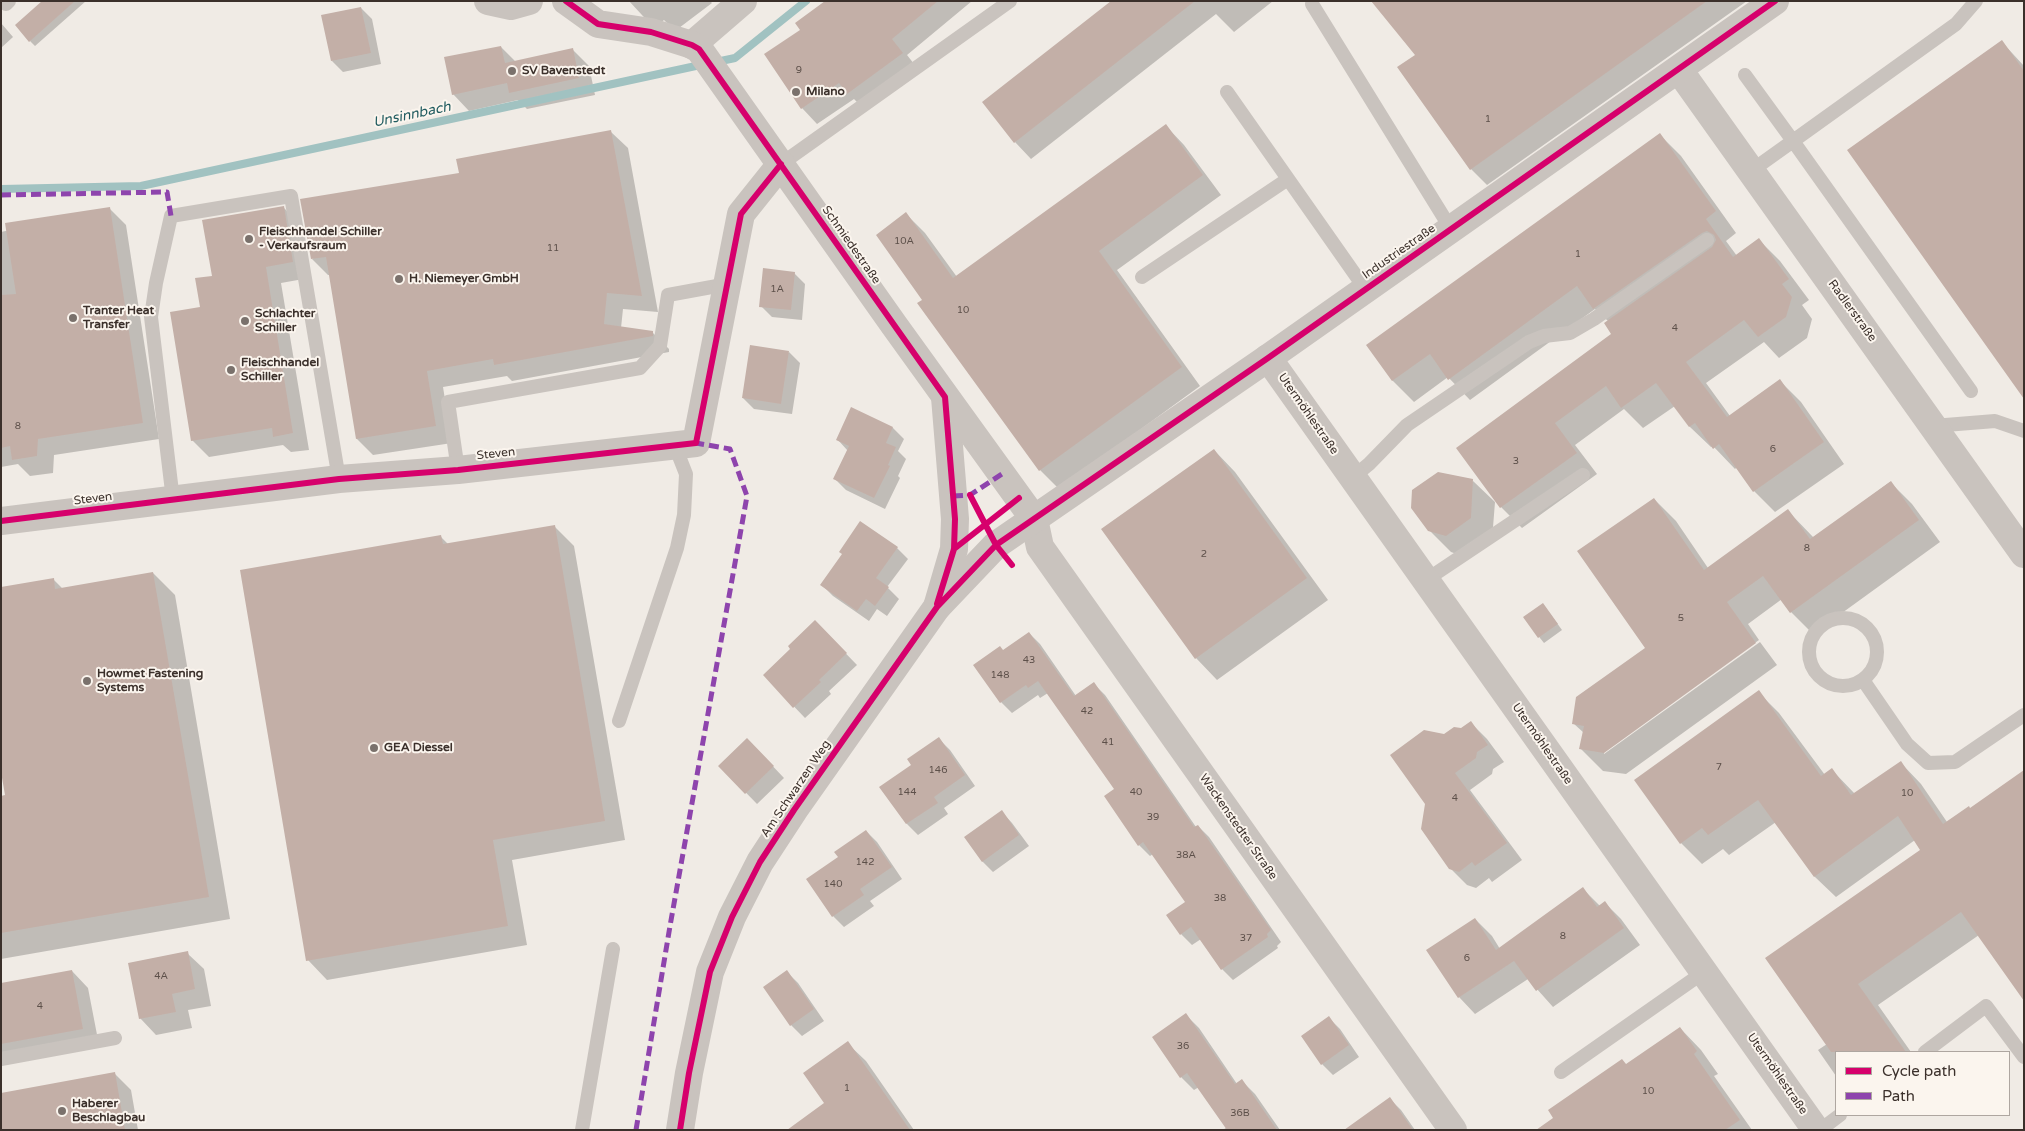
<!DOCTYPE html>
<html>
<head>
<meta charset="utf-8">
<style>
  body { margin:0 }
  #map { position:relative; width:2025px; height:1131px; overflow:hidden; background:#f0ebe5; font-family:"Varela Round",sans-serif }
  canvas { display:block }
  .frame { position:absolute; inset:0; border:2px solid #3b302b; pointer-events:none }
  .legend { position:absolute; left:1835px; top:1051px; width:175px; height:65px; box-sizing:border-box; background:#fbf5ee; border:1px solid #aea6a0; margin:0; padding:6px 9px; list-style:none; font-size:15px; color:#3b302b }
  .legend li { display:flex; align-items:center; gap:10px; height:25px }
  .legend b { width:25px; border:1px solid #aea6a0 }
</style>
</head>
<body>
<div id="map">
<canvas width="2025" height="1131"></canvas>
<div class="frame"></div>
<ul class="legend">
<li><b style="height:6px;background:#d6006c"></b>Cycle path</li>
<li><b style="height:6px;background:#8e44ad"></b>Path</li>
</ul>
</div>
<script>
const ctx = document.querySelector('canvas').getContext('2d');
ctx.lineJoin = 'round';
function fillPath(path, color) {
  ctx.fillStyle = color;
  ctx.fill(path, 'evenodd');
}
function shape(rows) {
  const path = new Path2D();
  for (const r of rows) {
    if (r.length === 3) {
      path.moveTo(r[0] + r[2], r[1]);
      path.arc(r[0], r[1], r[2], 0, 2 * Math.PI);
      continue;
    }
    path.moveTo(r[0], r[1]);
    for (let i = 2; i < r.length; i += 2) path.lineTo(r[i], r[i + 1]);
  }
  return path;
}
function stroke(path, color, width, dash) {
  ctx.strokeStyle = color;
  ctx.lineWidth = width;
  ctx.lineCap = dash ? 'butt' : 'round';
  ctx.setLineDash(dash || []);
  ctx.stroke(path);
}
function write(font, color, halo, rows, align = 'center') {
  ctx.font = font + ' "Varela Round",sans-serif';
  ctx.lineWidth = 4;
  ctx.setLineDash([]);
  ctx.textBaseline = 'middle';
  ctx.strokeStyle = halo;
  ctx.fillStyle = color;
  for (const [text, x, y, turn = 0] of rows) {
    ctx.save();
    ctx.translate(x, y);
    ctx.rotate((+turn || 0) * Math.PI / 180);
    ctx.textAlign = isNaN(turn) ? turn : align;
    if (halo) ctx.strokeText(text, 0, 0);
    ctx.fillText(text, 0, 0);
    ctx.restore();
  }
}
const shadow = shape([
  [44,1,86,1,35,46,30,41],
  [629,1,710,1,712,3,675,31,664,20,654,28],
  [876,1,972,1,907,55,918,69,864,109,854,99,817,124,802,108],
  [1113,1,1273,1,1234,32,1216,14,1031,159,1015,142],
  [1372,1,1747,1,1487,185,1471,169,1416,55],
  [361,8,372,19,381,64,343,72,332,61],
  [1,23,13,37,1,48],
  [2002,42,2024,66,2024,397],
  [501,47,516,62,573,50,589,66,595,95,527,109,518,100,469,111,453,94],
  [1166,126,1184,145,1221,195,1117,270,1200,386,1059,489,1040,470,906,214,925,233,957,277],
  [611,132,628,148,658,312,623,309,621,328,653,333,669,349,669,352,512,381,507,376,443,387,452,443,373,455,357,439,330,275,328,275,312,259,460,174],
  [1660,135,1681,156,1736,233,1726,241,1737,256,1759,240,1780,261,1809,300,1802,305,1812,319,1807,338,1779,358,1764,342,1706,383,1730,416,1780,381,1801,402,1844,464,1775,512,1754,491,1737,467,1735,469,1713,446,1711,447,1690,427,1675,406,1643,428,1624,409,1575,445,1597,474,1522,528,1501,507,1458,448,1613,334,1608,321,1595,309,1470,400,1448,377,1414,402,1393,381,1368,346],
  [283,207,300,224,309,278,281,283,309,450,291,452,283,445,209,457,192,440,201,308,214,277],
  [109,208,126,225,159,439,54,455,53,473,30,476,18,464,1,467,1,232],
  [794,273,805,284,802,320,772,317,761,306],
  [789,352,800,363,792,414,754,409,743,398],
  [852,409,893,428,904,439,898,451,906,459,898,476,900,478,885,509,846,490,835,479,848,451,838,440],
  [1214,450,1235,472,1328,600,1217,680,1196,658],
  [1473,481,1495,502,1492,540,1468,558,1451,552,1429,530],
  [1890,482,1912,504,1940,542,1813,634,1791,612,1782,599,1748,624,1759,640,1604,751,1604,754,1760,642,1777,665,1626,774,1603,771,1581,749,1584,733,1573,723,1647,648,1654,499,1676,521,1708,568,1788,511,1814,538],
  [554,526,574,546,625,840,512,860,527,945,327,980,308,960,441,537,448,544],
  [897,548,908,559,887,587,899,599,887,616,877,609,869,621,833,596,822,585],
  [153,573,175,595,230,919,1,959,1,797,7,796,53,579,63,589],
  [1543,604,1562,630,1544,643,1524,618],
  [826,633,857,665,829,691,831,694,805,718,764,675],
  [1029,633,1040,644,1076,696,1094,684,1105,695,1196,827,1198,826,1209,837,1281,942,1277,946,1278,948,1233,980,1222,969,1201,939,1192,945,1181,934,1186,902,1153,854,1150,856,1139,845,1115,789,1048,693,1040,698,1038,695,1012,713,1001,702,975,665,1003,651],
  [1758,692,1779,713,1825,775,1832,770,1855,794,1901,763,1921,784,1947,822,1979,935,1878,1005,1911,1052,1836,1052,1836,1076,1818,1050,1827,1044,1922,850,1915,840,1836,897,1815,877,1776,822,1729,855,1723,849,1702,864,1681,843,1636,780],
  [1471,723,1487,739,1504,762,1493,769,1492,774,1470,790,1522,860,1492,882,1489,878,1476,888,1467,885,1450,868,1444,735,1461,729],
  [747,739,784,778,757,804,720,766],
  [939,739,950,750,975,786,944,808,948,814,918,835,907,824,881,787,913,765],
  [1002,812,1012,823,1029,846,993,872,982,861],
  [866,831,877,842,902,879,870,901,874,906,844,927,833,916,840,857],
  [1583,889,1600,906,1605,903,1621,919,1640,945,1553,1007,1528,979,1475,1014,1459,997,1475,919,1492,936,1500,949],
  [187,953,204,969,211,1006,188,1010,192,1028,156,1035,140,1018],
  [72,971,88,988,99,1045,1,1059,1,984],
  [787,972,798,983,824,1021,802,1036,791,1025,764,987],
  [1186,1015,1199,1028,1237,1084,1242,1081,1255,1094,1280,1130,1223,1130,1227,1127,1199,1087,1194,1090,1181,1077],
  [1329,1018,1340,1029,1359,1057,1333,1075,1322,1064],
  [1680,1028,1701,1050,1718,1074,1714,1076,1752,1130,1538,1130],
  [847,1043,866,1061,914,1130,789,1130,826,1103],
  [114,1073,131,1090,138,1130,1,1130],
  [1390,1099,1401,1110,1415,1130,1369,1130]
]);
const stream = shape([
  [716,62,735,58,806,1],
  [1,189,141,186,705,64]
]);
const building = shape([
  [42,1,75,1,29,42,15,25],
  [825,1,938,1,892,39,903,53,847,94,839,83,801,109,764,54,800,30,795,23],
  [1111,1,1195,1,1014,143,982,102],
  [1371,1,1707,1,1470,170,1397,67,1415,55],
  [361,7,371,53,331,61,321,15],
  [2002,40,2024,71,2024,399,1847,150],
  [501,46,505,63,573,48,579,78,509,93,507,83,452,95,444,57],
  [1166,124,1203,175,1099,251,1182,367,1039,471,917,303,922,300,876,235,906,212,953,278],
  [611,130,642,296,607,293,604,324,653,331,653,336,494,365,493,359,427,371,436,426,356,439,326,257,311,259,300,199,459,173,456,159],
  [1660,133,1716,211,1706,219,1733,257,1759,238,1789,279,1782,284,1792,297,1786,317,1758,337,1744,320,1686,362,1727,417,1780,379,1824,442,1753,492,1719,444,1713,449,1695,423,1689,427,1656,383,1621,408,1606,386,1555,423,1577,453,1500,508,1456,448,1611,334,1604,323,1712,247,1716,240,1714,235,1707,231,1702,233,1593,309,1577,286,1448,380,1430,354,1392,381,1366,345],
  [284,206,293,262,266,267,293,433,273,437,272,428,191,441,170,312,200,307,195,278,212,276,202,220],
  [110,207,143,423,38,439,37,456,12,460,10,446,1,448,1,295,16,294,5,223],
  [763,268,795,272,791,310,759,307],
  [750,345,789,351,781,404,742,398],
  [851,407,893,427,886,443,896,447,888,465,890,466,874,498,833,479,849,446,836,440],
  [1214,449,1307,578,1195,659,1101,529],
  [1438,472,1473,479,1471,518,1446,536,1428,531,1411,508,1412,490],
  [1891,481,1919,520,1790,613,1763,576,1727,602,1756,643,1604,753,1579,749,1584,726,1572,724,1576,697,1645,648,1577,551,1654,498,1704,570,1788,509,1810,539],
  [860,521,898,547,876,578,889,587,875,606,866,599,857,611,820,585,842,554,839,552],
  [555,525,605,821,493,840,508,926,306,961,240,570,441,535,443,544],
  [153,572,209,897,1,933,1,796,5,795,1,772,1,587,54,578,55,589],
  [1543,603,1558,624,1538,638,1523,617],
  [815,620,847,653,819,680,821,682,793,708,763,675,790,649,788,646],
  [1029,632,1074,696,1094,682,1194,827,1198,825,1271,930,1267,934,1268,937,1221,970,1191,927,1180,935,1166,915,1185,902,1143,842,1138,846,1104,796,1114,789,1038,681,1028,688,1026,685,1000,703,973,665,1000,646,1003,650],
  [1759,690,1821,776,1832,768,1851,795,1901,761,1943,824,1969,806,1970,808,2024,770,2024,1001,1961,912,1858,984,1906,1052,1831,1052,1765,958,1920,850,1898,816,1814,877,1758,800,1708,835,1702,828,1680,844,1634,780],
  [1471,721,1488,745,1477,752,1476,758,1455,773,1507,843,1475,866,1472,862,1459,872,1449,869,1421,829,1425,804,1390,755,1424,730,1444,734,1454,727,1461,728],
  [939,737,965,775,934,797,938,803,906,824,879,787,911,765,907,759],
  [747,738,774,766,745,794,718,766],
  [1002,810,1019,835,982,862,964,837],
  [866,830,892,867,860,889,864,895,832,917,806,879,838,857,834,852],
  [1583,887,1597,907,1605,901,1624,928,1536,991,1514,961,1458,998,1426,950,1475,918,1496,950],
  [188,951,195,989,172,994,176,1012,139,1019,128,963],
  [72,970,83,1029,1,1044,1,983],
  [787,970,814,1009,790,1026,763,987],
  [1186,1013,1235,1084,1242,1079,1277,1130,1227,1130,1187,1073,1180,1078,1152,1037],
  [1329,1016,1349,1045,1321,1065,1301,1036],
  [1680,1027,1697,1051,1694,1054,1740,1120,1725,1130,1536,1130,1553,1118,1548,1110,1622,1059,1626,1064],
  [848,1041,910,1130,787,1130,824,1103,803,1073],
  [115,1072,125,1130,1,1130,1,1093],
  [1390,1097,1413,1130,1344,1130]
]);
const service = shape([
  [6,4,9,1],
  [1312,4,1451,229],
  [1745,75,1793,141,1956,24,1976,1],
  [1227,92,1366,290],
  [781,164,1010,1],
  [1751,171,1793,141,1971,391],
  [1142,277,1288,179],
  [1933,426,1995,421,2024,431],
  [458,470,448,402,640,368,660,346,668,295,728,284],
  [1353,477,1369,464,1407,425,1529,342,1544,336,1570,333,1594,319,1707,240],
  [173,500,151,317,156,283,171,216,291,196,339,479],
  [1426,580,1583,475],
  [1843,652,34],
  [1863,680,1907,744,1928,763,1955,762,2024,715],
  [619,721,677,548,684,515,686,474,675,446],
  [1925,1052,1986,1006,2024,1057],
  [1,1059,115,1038],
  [1561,1072,1704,972],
  [582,1130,613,949],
  [1820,1130,1840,1115]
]);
const minor = shape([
  [488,1,511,6,529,1],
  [692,45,743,1],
  [1679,70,2024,554],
  [1268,358,1816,1130],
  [1034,519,1040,547,1453,1130],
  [1,521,339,479,458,470,696,443,741,214,781,164],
  [937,607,954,549,955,519,945,397]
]);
const tertiary = shape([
  [566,1,598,24,651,32,692,45,699,49,894,325,1034,519],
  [680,1130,689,1073,710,972,732,917,760,862,794,810,937,607,996,545,1268,358,1775,1]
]);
const quiet = shape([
  [1,195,167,192,171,216],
  [953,496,970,495,1002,474],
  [636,1130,670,926,747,496,730,449,696,443]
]);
const cycleway = shape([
  [566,1,598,24,651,32,692,45,699,49,945,397,955,519,954,549,937,604],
  [970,495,996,545,1012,565],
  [1,521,339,479,458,470,696,443,741,214,781,164],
  [954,549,1019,498],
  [680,1130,689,1073,710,972,732,917,760,862,794,810,937,607,996,545,1268,358,1775,1]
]);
const markers = [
  [512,71,5,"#7a716c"],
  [796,92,5,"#7a716c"],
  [249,239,5,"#7a716c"],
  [399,279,5,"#7a716c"],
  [73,318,5,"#7a716c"],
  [245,321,5,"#7a716c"],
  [231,370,5,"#7a716c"],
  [87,681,5,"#7a716c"],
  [374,748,5,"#7a716c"],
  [62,1111,5,"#7a716c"]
];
const numberNames = [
  ["9",799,70],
  ["1",1488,119],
  ["10A",904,241],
  ["11",553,248],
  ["1",1578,254],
  ["1A",777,289],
  ["10",963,310],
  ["4",1675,328],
  ["8",18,426],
  ["6",1773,449],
  ["3",1516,461],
  ["8",1807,548],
  ["2",1204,554],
  ["5",1681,618],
  ["43",1029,660],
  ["148",1000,675],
  ["42",1087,711],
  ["41",1108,742],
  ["7",1719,767],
  ["146",938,770],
  ["144",907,792],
  ["40",1136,792],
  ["10",1907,793],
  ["4",1455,798],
  ["39",1153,817],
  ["38A",1186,855],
  ["142",865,862],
  ["140",833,884],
  ["38",1220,898],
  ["8",1563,936],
  ["37",1246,938],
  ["6",1467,958],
  ["4A",161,976],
  ["4",40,1006],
  ["36",1183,1046],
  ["1",847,1088],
  ["10",1648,1091],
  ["36B",1240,1113]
];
const poiNames = [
  ["SV Bavenstedt",522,71],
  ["Milano",806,92],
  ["Fleischhandel Schiller",259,232],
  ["- Verkaufsraum",259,246],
  ["H. Niemeyer GmbH",409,279],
  ["Tranter Heat",83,311],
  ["Transfer",83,325],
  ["Schlachter",255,314],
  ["Schiller",255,328],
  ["Fleischhandel",241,363],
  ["Schiller",241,377],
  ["Howmet Fastening",97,674],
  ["Systems",97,688],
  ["GEA Diessel",384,748],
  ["Haberer",72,1104],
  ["Beschlagbau",72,1118]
];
const streetNames = [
  ["Schmiedestraße",851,245,55],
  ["Industriestraße",1399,252,-35],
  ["Radlerstraße",1852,311,54],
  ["Utermöhlestraße",1308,414,55],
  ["Steven",496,454,-6],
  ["Steven",93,499,-7],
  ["Utermöhlestraße",1542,744,55],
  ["Am Schwarzen Weg",796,789,-56],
  ["Wackenstedter Straße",1238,827,55],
  ["Utermöhlestraße",1777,1074,55]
];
const waterNames = [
  ["Unsinnbach",412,115,-12]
];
fillPath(shadow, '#0003');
stroke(stream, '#a1c2c1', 8);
fillPath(building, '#c3afa7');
stroke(service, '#c9c3be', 14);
stroke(minor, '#c9c3be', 28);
stroke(tertiary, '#c9c3be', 28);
stroke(quiet, '#8e44ad', 5, [10, 5]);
stroke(cycleway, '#d6006c', 6);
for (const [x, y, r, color] of markers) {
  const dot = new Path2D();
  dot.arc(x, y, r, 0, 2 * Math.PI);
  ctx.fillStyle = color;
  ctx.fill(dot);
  stroke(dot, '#fbf5ee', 2);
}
write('10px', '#5d504a', null, numberNames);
write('bold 12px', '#3b302b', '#fbf5ee', poiNames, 'left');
write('12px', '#3b302b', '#fbf5ee', streetNames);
write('italic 14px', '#1f5a5e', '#fbf5ee', waterNames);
</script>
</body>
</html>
